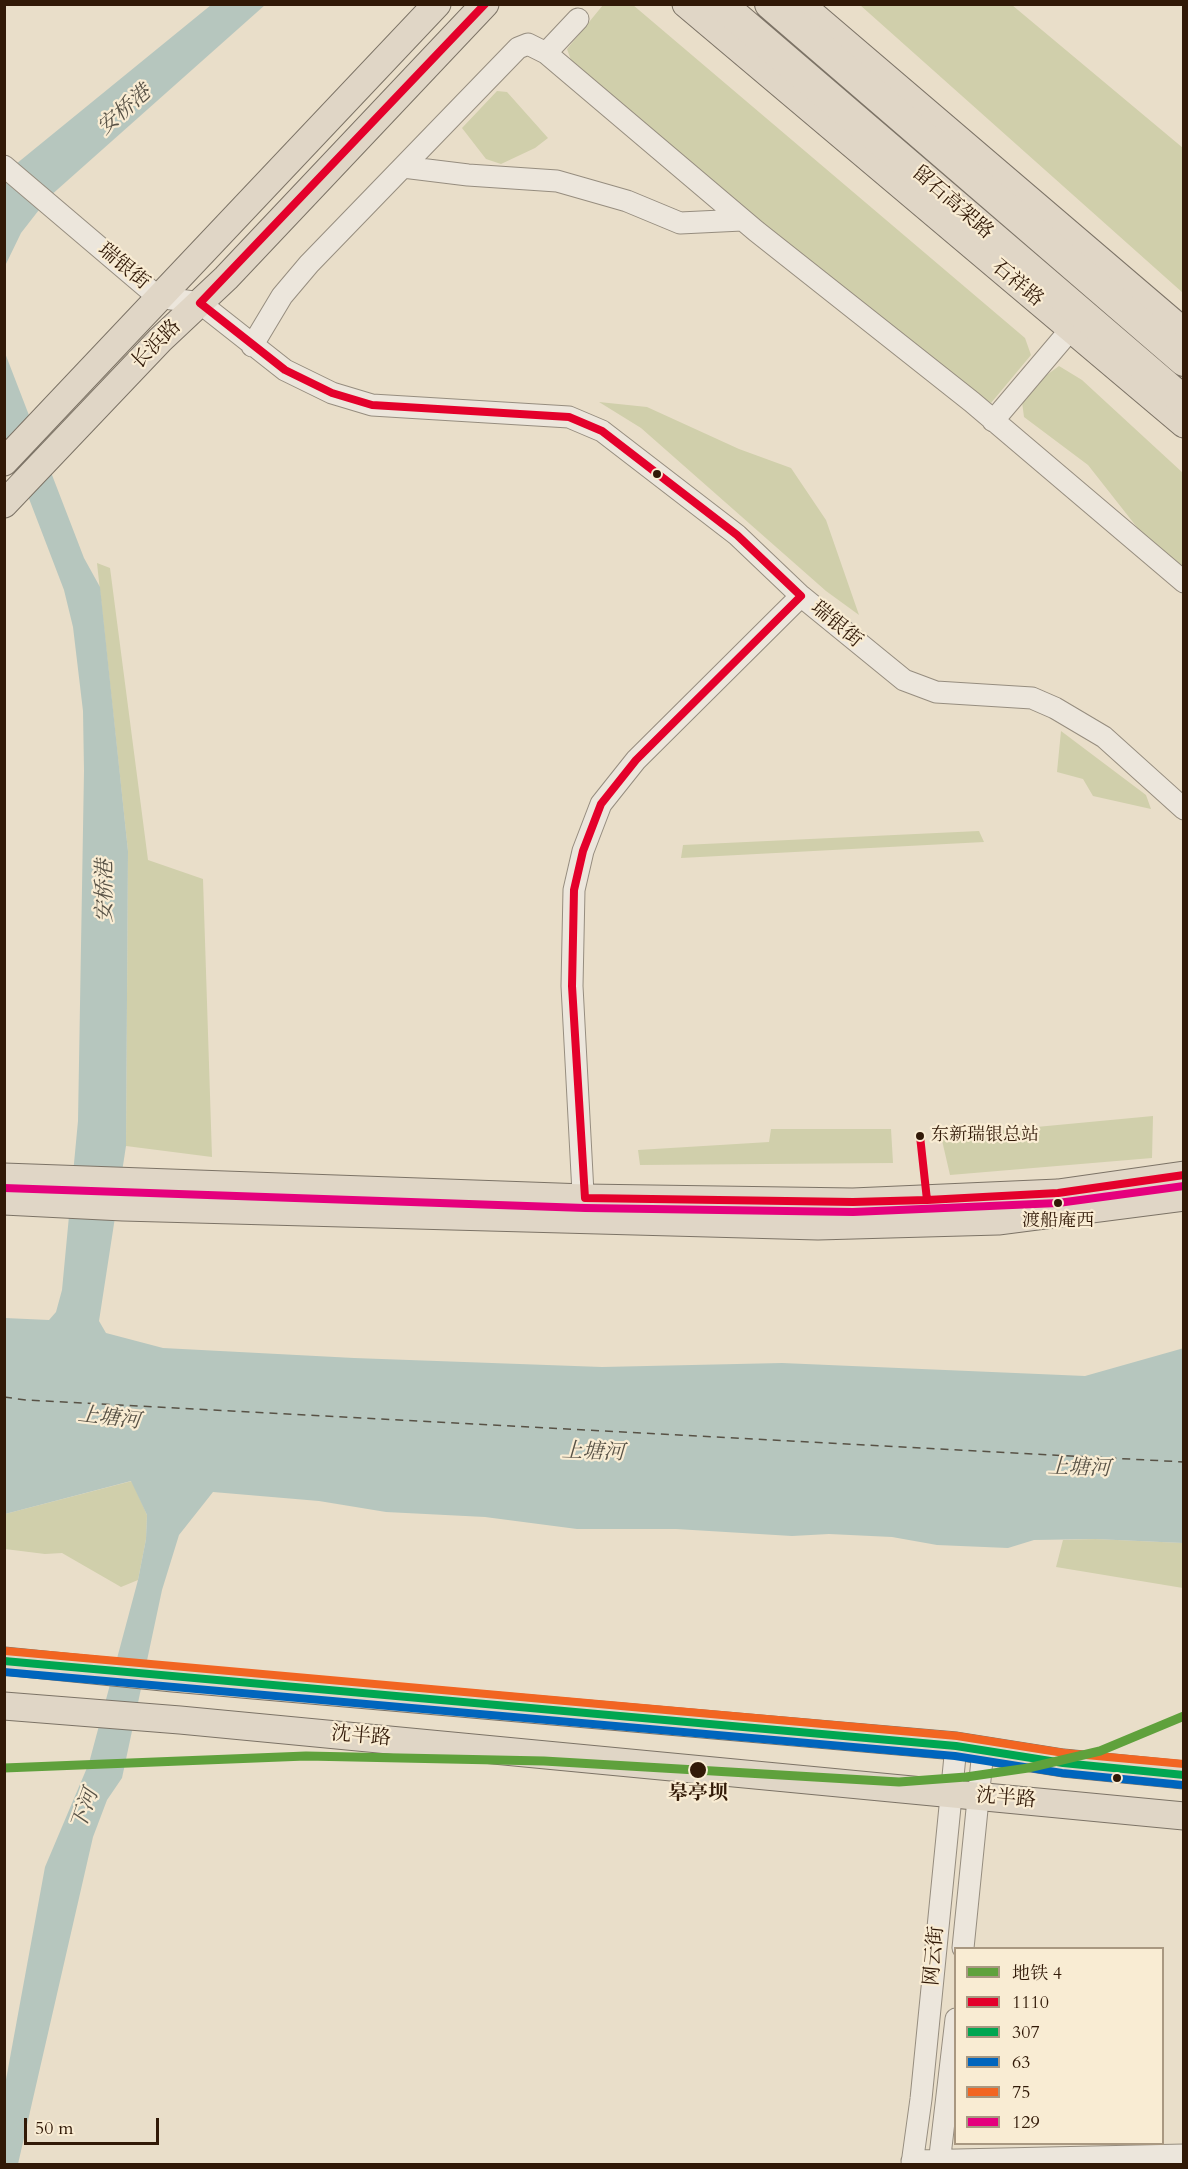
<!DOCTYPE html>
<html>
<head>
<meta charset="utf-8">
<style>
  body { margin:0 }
  #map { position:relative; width:1188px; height:2169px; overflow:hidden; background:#e9dec9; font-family:Cardo,"Noto Serif SC",serif }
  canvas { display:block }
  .frame { position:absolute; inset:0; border:6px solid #311907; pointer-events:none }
  .legend { position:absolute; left:954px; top:1947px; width:210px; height:198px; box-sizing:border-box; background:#f9ecd3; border:2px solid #a99881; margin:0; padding:8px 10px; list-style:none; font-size:18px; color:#311907 }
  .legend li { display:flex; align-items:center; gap:12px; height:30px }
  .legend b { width:30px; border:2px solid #a99881 }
  .scale { position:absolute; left:24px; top:2118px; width:135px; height:27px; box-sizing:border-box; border:3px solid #311907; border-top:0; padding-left:8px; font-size:18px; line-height:21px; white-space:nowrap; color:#311907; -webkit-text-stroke:4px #f9ecd3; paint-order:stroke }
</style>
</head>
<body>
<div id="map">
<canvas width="1188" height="2169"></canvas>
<div class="frame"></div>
<ul class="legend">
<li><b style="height:8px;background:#5fa13c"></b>地铁 4</li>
<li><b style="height:8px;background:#e4002b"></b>1110</li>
<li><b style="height:8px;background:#00a651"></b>307</li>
<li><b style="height:8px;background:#0065bd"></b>63</li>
<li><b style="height:8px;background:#f26522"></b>75</li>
<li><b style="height:8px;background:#e5007d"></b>129</li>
</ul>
<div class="scale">50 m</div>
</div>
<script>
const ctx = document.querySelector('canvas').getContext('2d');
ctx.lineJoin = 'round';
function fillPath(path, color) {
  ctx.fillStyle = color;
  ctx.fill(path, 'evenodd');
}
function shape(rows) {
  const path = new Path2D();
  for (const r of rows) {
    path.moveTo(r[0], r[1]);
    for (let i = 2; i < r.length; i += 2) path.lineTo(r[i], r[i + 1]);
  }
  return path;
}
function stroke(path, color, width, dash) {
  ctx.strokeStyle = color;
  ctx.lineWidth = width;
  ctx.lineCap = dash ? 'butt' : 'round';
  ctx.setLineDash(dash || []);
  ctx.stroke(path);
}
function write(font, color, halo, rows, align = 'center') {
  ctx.font = font + ' Cardo,"Noto Serif SC",serif';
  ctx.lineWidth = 4.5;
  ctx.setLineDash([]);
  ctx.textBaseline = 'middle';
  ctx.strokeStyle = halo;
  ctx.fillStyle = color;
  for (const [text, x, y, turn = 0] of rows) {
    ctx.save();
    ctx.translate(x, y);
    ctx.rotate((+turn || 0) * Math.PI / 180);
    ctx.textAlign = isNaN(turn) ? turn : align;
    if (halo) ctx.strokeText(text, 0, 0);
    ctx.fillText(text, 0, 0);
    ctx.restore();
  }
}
const green = shape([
  [603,5,633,5,1025,338,1031,355,991,403,899,341,572,63,567,49],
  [860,5,1012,5,1183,148,1183,293],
  [497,91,507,92,548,138,535,148,501,164,486,159,462,128],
  [1059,366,1082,380,1183,473,1183,581,1173,573,1088,465,1024,417,1022,402,1044,377],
  [599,402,647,407,739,449,791,468,826,520,859,615,826,591,641,428],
  [97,563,110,568,148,860,203,879,212,1157,126,1146,128,851],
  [1061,731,1146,795,1151,809,1093,796,1083,779,1057,772],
  [979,831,984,842,681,858,683,845],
  [1153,1116,1152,1158,950,1175,941,1136],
  [771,1129,891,1129,893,1163,640,1165,638,1150,769,1142],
  [132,1481,147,1515,146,1539,138,1580,121,1587,62,1553,45,1554,5,1549,5,1514],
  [1095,1539,1183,1543,1183,1588,1056,1567,1063,1540]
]);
const water = shape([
  [211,5,265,5,49,197,21,233,5,266,5,173],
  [4,341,5,353,84,558,100,587,128,851,126,1146,99,1321,106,1333,163,1348,354,1358,602,1367,782,1363,1085,1376,1184,1348,1183,1543,1095,1539,1034,1540,1008,1548,937,1545,892,1537,829,1534,792,1536,676,1529,577,1529,485,1517,386,1512,319,1501,213,1492,179,1535,162,1590,122,1778,107,1800,93,1837,18,2164,5,2164,5,2085,45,1867,89,1763,138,1580,146,1539,147,1515,131,1481,5,1514,5,1318,49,1320,56,1312,62,1290,78,1121,84,771,83,711,73,627,64,590,5,436]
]);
const ferry = shape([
  [4,1397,26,1400,1184,1462]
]);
const minor = shape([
  [546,53,578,19],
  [4,166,158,297,200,303,285,370,332,393,372,405,569,417,602,431,737,535,801,596,904,680,936,692,1032,698,1055,708,1104,737,1184,809],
  [403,167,468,175,557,181,627,201,680,223,742,220],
  [252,346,282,296,309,264,518,48,528,44,546,53,756,231,972,402,1184,582],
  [993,421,1071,329],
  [584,1212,572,986,574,890,583,851,601,804,636,760,801,596],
  [963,1948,983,1750],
  [912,2161,1184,2155],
  [912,2164,921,2099,956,1746],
  [939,2164,956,2019]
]);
const major = shape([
  [686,4,1184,424],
  [800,4,1184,332],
  [4,462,437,4],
  [4,504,160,340,226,278,485,4],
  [4,1177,585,1198,853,1202,1058,1193,1184,1175],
  [4,1201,123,1207,818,1226,998,1221,1184,1197],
  [4,1661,173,1678,956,1746,1063,1763,1184,1775],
  [4,1706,180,1720,1184,1816]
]);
const highway = shape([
  [721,4,1184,401],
  [770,4,1184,361]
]);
const bus1 = shape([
  [485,4,200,303,285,370,332,393,372,405,569,417,602,431,737,535,801,596,636,760,601,804,583,851,574,890,572,986,585,1198,853,1202,927,1200,1058,1193,1184,1175],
  [920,1136,927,1200]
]);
const bus2 = shape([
  [4,1661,956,1746,1063,1763,1184,1775]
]);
const bus3 = shape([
  [4,1672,955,1756,1062,1773,1183,1785]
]);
const bus4 = shape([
  [5,1651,957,1736,1064,1753,1184,1764]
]);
const bus5 = shape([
  [4,1188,585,1208,853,1212,1058,1203,1184,1186]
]);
const metro1 = shape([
  [4,1768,306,1756,544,1761,899,1782,966,1777,1028,1768,1100,1751,1184,1716]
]);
const markers = [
  [657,474,5,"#311907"],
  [920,1136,5,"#311907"],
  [1058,1203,5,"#311907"],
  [698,1770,9,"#311907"],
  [1117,1778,5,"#311907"]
];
const busNames = [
  ["东新瑞银总站",931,1136],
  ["渡船庵西",1058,1222,"center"]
];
const streetNames = [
  ["留石高架路",952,203,41],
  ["瑞银街",123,267,40],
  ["石祥路",1017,284,40],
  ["长浜路",157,345,-45],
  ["瑞银街",836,625,40],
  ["沈半路",361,1737,5],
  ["沈半路",1006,1799,5],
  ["网云街",935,1956,-85]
];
const stopNames = [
  ["皋亭坝",698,1794]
];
const waterNames = [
  ["安桥港",125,111,-41],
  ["安桥港",106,891,-90],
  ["上塘河",109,1419,7],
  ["上塘河",593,1453,2],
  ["上塘河",1079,1469,2],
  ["下河",86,1810,-70]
];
fillPath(green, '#d0cfab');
fillPath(water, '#b6c6be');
stroke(ferry, '#585246', 1.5, [8, 6]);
stroke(minor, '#968d7f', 23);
stroke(major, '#7c7366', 29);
stroke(highway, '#7c7366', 32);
stroke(minor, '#ece6dc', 21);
stroke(major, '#e0d6c6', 27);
stroke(highway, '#e0d6c6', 30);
stroke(bus1, '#e4002b', 8);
stroke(bus2, '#00a651', 8);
stroke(bus3, '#0065bd', 8);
stroke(bus4, '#f26522', 8);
stroke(bus5, '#e5007d', 8);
stroke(metro1, '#5fa13c', 9);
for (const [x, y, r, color] of markers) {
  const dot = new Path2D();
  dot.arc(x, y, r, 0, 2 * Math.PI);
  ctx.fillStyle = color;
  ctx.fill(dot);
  stroke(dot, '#f9ecd3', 2);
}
write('18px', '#311907', '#f9ecd3', busNames, 'left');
write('20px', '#311907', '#f9ecd3', streetNames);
write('bold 20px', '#311907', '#f9ecd3', stopNames);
write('italic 21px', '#585246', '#f9ecd3', waterNames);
</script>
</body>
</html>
